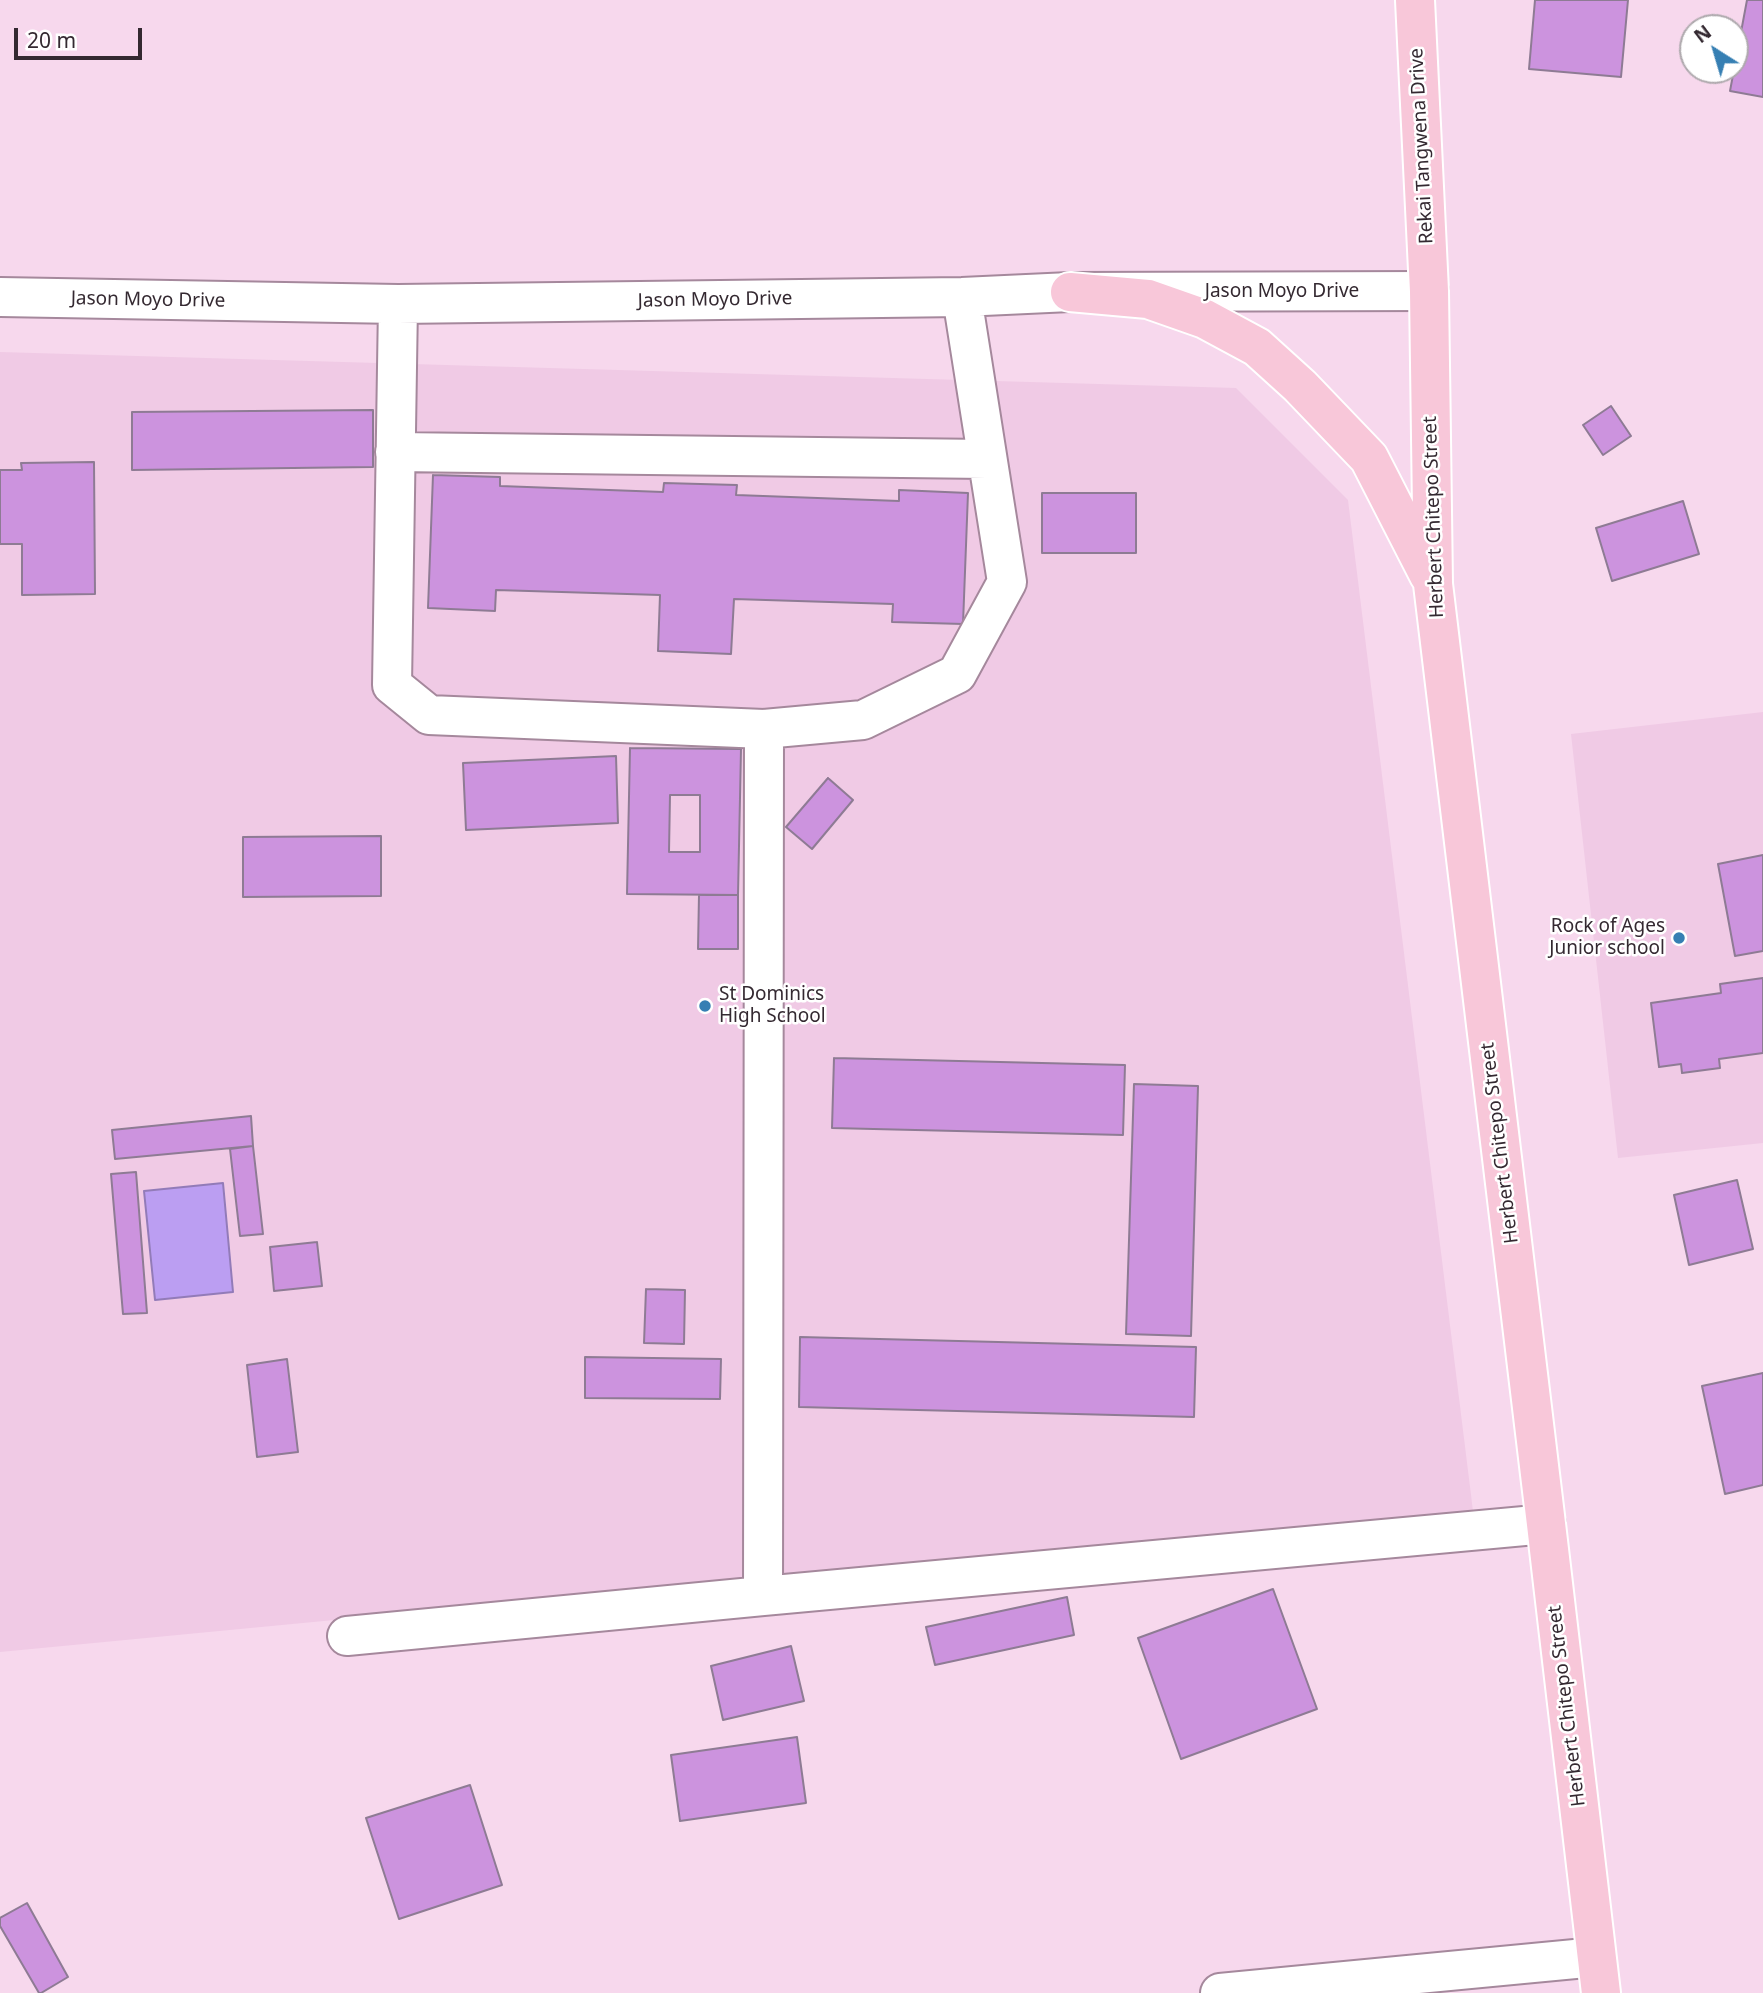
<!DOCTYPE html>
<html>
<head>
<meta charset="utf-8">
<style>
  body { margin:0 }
  #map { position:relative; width:1763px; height:1993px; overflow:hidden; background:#f7d8ed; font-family:"Noto Sans",sans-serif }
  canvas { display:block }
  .north { position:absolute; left:1679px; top:14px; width:70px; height:70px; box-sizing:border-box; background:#fff; border:2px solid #aea9ad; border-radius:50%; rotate:323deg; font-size:19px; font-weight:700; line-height:28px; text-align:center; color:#342931 }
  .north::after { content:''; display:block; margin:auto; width:24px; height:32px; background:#367fb3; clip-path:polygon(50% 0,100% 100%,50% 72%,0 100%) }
  .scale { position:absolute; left:14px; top:28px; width:128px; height:32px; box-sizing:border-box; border:4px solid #342931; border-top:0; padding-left:9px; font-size:21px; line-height:24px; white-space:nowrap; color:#342931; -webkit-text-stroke:5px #fff; paint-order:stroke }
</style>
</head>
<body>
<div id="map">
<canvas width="1763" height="1993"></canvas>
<div class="north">N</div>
<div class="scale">20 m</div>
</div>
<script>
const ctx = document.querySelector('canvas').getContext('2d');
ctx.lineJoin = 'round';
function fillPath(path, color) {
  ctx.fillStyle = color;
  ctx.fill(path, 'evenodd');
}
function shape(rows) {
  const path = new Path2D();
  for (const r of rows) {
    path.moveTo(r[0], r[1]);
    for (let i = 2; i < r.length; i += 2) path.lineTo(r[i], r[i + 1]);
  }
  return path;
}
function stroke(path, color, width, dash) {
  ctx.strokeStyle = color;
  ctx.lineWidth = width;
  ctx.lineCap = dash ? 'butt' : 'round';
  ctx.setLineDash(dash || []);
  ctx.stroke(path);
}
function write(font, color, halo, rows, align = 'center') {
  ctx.font = font + ' "Noto Sans",sans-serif';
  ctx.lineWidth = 5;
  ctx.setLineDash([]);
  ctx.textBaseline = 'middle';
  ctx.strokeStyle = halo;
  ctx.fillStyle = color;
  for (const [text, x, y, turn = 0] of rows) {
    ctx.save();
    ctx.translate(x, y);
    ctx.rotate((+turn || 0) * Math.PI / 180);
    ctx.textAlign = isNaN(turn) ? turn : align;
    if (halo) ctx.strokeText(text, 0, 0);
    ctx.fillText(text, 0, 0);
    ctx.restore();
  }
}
const built = shape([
  [0,352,1236,388,1348,500,1473,1511,0,1652],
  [1763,712,1763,1143,1618,1158,1571,734]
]);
const water = shape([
  [223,1183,233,1292,155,1300,144,1191,223,1183]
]);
const building = shape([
  [1535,0,1628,0,1621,77,1529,69,1535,0],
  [1747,0,1763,0,1763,97,1730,91,1747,0],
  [1611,406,1631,436,1603,455,1583,425,1611,406],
  [373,410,373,467,132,470,132,412,373,410],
  [94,462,95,594,22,595,22,544,0,544,0,470,22,470,21,463,94,462],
  [433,475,500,477,500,486,663,492,664,483,737,485,736,495,899,501,899,490,968,493,963,624,892,622,893,604,734,599,731,654,658,651,660,595,496,590,495,611,428,608,433,475],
  [1042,493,1136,493,1136,553,1042,553,1042,493],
  [1683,501,1699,554,1612,581,1596,528,1683,501],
  [630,748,741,749,738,895,627,894,630,748],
  [670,795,700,795,700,852,669,852,670,795],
  [616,756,618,823,466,830,463,763,616,756],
  [828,778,853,800,812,849,786,827,828,778],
  [381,836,381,896,243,897,243,837,381,836],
  [1763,855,1763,951,1735,956,1718,864,1763,855],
  [699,895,738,895,738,949,698,949,699,895],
  [1763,978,1763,1053,1719,1059,1720,1068,1682,1073,1681,1064,1659,1067,1651,1003,1721,993,1720,984,1763,978],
  [834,1058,1125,1065,1123,1135,832,1128,834,1058],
  [1134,1084,1198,1086,1191,1336,1126,1334,1134,1084],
  [251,1116,253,1146,115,1159,112,1130,251,1116],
  [253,1146,263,1234,240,1236,230,1149,253,1146],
  [136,1172,147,1313,123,1314,111,1174,136,1172],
  [1737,1180,1753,1249,1689,1265,1674,1195,1737,1180],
  [317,1242,322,1286,274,1291,270,1247,317,1242],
  [646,1289,685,1290,684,1344,644,1343,646,1289],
  [800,1337,1196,1347,1194,1417,799,1407,800,1337],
  [585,1357,721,1359,720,1399,585,1398,585,1357],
  [287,1359,298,1452,257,1457,247,1365,287,1359],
  [1763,1373,1763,1485,1725,1494,1702,1386,1763,1373],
  [1273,1589,1317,1709,1181,1759,1138,1638,1273,1589],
  [1067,1597,1074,1635,935,1665,926,1627,1067,1597],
  [791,1646,804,1701,723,1720,711,1666,791,1646],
  [797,1737,806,1803,680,1821,671,1755,797,1737],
  [470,1785,502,1885,399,1919,366,1818,470,1785],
  [27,1903,68,1977,41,1993,39,1993,0,1926,0,1918,27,1903]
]);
const minor = shape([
  [0,297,398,304,962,297,1070,292,1429,291],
  [398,304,392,685,429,715,764,729,863,720,957,674,1007,582,962,297],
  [395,452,987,459],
  [763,1596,764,729],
  [347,1636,763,1596,1546,1524],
  [1220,1993,1596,1957]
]);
const major = shape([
  [1415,0,1429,291,1433,584,1546,1524,1601,1993],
  [1070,292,1148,299,1205,319,1257,347,1300,386,1369,458,1429,575]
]);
const markers = [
  [1679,938,7,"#367fb3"],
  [705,1006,7,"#367fb3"]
];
const streetNames = [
  ["Rekai Tangwena Drive",1422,146,-93],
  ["Jason Moyo Drive",1282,292],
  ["Jason Moyo Drive",148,300,1],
  ["Jason Moyo Drive",715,300,-1],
  ["Herbert Chitepo Street",1434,517,-92],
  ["Herbert Chitepo Street",1500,1143,-97],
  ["Herbert Chitepo Street",1567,1706,-97]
];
const poiNames = [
  ["Rock of Ages",1665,927],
  ["Junior school",1665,949],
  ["St Dominics",719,995,"left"],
  ["High School",719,1017,"left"]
];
fillPath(built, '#f0cae5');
fillPath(water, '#bb9ef2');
stroke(water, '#927bb8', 2);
fillPath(building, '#cc93de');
stroke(building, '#8e7b94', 2);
stroke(minor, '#a5889c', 42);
stroke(major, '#fff', 42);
stroke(minor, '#fff', 38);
stroke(major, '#f8c7d9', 38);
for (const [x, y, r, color] of markers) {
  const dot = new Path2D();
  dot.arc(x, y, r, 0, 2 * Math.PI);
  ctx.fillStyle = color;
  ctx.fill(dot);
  stroke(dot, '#fff', 2.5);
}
write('19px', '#342931', '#fff', streetNames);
write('19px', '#342931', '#fff', poiNames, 'right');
</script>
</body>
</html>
